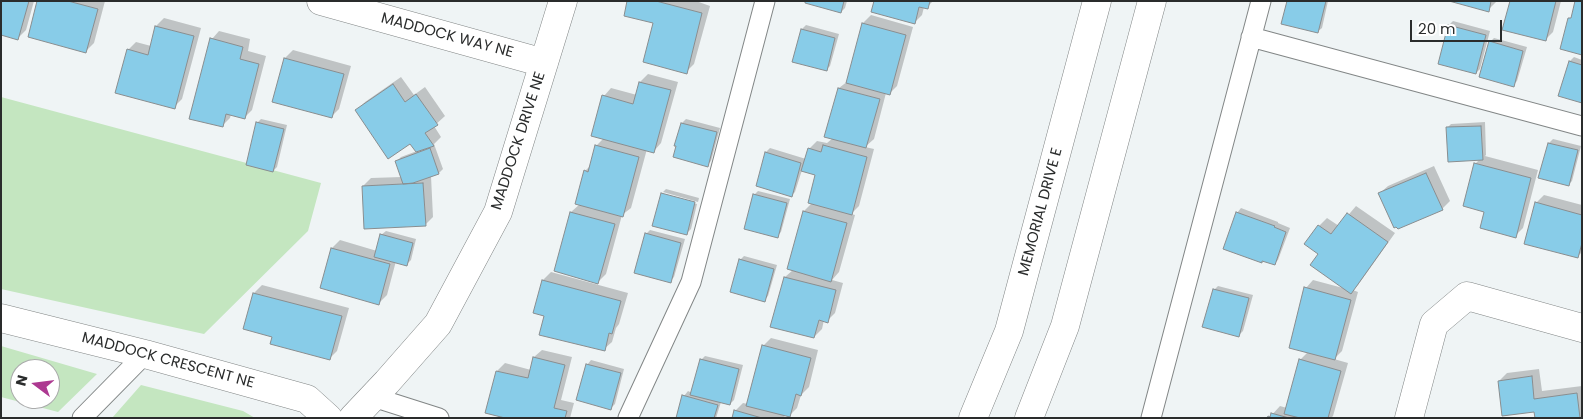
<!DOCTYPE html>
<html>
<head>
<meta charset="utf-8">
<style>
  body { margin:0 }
  #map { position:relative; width:1583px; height:419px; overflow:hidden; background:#eff4f5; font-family:Poppins,sans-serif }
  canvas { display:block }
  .frame { position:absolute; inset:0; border:2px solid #2a2c2c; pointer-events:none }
  .north { position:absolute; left:10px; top:359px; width:50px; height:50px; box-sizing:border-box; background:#fff; border:1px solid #aaabab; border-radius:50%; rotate:285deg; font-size:14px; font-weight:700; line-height:20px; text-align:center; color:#2a2c2c }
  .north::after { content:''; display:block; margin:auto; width:18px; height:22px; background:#ad3991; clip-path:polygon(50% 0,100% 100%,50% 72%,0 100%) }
  .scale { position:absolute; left:1410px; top:20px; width:92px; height:22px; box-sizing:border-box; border:2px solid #2a2c2c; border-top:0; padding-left:6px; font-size:15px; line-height:18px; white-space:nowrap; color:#2a2c2c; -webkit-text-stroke:4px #fff; paint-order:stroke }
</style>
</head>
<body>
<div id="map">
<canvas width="1583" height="419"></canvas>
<div class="frame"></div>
<div class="north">N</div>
<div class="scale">20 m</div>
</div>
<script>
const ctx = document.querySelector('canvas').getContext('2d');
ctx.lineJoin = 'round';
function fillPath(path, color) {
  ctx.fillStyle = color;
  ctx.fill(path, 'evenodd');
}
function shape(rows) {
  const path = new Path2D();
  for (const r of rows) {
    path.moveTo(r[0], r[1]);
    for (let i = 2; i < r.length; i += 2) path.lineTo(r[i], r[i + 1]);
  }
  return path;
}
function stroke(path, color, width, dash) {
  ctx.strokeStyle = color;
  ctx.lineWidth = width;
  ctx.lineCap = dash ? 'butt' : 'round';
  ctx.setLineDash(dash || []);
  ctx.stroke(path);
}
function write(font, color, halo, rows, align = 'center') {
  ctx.font = font + ' Poppins,sans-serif';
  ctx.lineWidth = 4.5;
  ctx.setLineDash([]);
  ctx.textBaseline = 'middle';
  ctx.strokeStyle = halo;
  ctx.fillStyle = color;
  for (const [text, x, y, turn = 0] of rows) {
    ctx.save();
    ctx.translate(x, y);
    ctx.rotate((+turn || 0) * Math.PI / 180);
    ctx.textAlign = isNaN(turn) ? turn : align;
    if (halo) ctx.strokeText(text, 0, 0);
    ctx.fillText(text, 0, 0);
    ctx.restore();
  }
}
const green = shape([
  [1,97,321,183,308,231,204,334,1,289],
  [1,346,97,374,58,412,1,397],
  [20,369,50,369,50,399,20,399],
  [141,385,243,411,255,418,112,418]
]);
const shadow = shape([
  [1,1,34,1,26,30,18,38],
  [38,1,105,1,94,43,86,51],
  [629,1,696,1,710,6,694,64,686,72,654,22],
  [807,1,847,1,845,8,841,12],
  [875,1,933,1,927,7,924,7,922,15,914,23],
  [1288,1,1328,1,1322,28,1317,32],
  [1454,1,1497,1,1488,10],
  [1511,1,1561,1,1553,32,1545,40],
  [871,15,913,27,897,86,889,94,886,93,874,139,865,147,874,149,859,206,851,214,855,215,839,272,832,280,843,283,835,313,827,321,824,320,822,329,814,337,785,277,793,270,788,268,804,211,812,203,817,174,802,170,795,192,791,196,757,185,766,152,770,148,806,159,809,149,817,141,827,143,833,138,839,88,848,81,863,23],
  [164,18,201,28,182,99,174,107,128,50,136,42,151,46,156,26],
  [1453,21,1490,31,1480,69,1476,73,1449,25],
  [806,25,839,34,830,66,826,70,802,29],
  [219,31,250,39,248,51,266,56,252,110,244,118,231,114,230,118,222,126,212,39],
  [1494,38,1527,47,1517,81,1513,85,1490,42],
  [293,50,351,66,339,109,331,117,274,101,285,58],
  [1574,57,1582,60,1582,102,1570,61],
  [648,74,678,82,661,143,654,151,647,149,631,208,622,215,606,274,598,282,571,212,580,204,585,171,592,164,596,146,604,138,604,96,611,88,637,95,640,82],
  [401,77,414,95,425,87,445,116,434,126,441,137,434,144,443,169,439,173,431,176,433,217,425,225,363,186,371,178,402,177,397,161,401,157,417,151,411,143,357,110,365,102],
  [261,119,287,125,277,167,273,171,257,123],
  [686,119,720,128,711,161,707,165,678,145,682,123],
  [1485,122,1486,155,1485,156,1538,170,1523,228,1515,236,1485,211,1475,164,1480,159,1447,128,1451,124],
  [1553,139,1581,146,1572,181,1568,185,1549,143],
  [1434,166,1450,201,1442,209,1380,193,1388,186],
  [666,189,699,198,698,202,663,192],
  [758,191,790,199,781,232,777,236,754,195],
  [663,193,663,195,697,204,691,229,687,233,662,194],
  [1544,195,1582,205,1582,252,1577,257,1536,203],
  [1356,206,1395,233,1358,285,1353,290,1358,292,1342,351,1334,359,1348,363,1333,416,1331,418,1269,418,1280,406,1287,408,1300,360,1308,352,1306,288,1313,280,1343,288,1319,254,1306,244,1319,226,1327,218,1339,226],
  [1241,208,1278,222,1278,223,1290,228,1278,260,1274,264,1237,213],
  [650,230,685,239,674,277,670,281,646,234],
  [386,231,416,239,411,260,407,264,396,261,387,295,379,303,321,287,332,248,340,240,377,251,381,235],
  [744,256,777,265,768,296,764,300,740,260],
  [551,272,628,293,619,324,616,328,612,342,604,349,545,315,535,312,543,280],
  [262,285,349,308,337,351,329,359,274,337,245,329,254,293],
  [1218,286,1253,295,1243,331,1239,335,1214,290],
  [771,338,818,350,809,387,801,395,797,408,789,416,785,415,784,418,733,418,735,411,743,403,748,404,763,346],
  [542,350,572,357,561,400,574,403,570,418,510,418,497,371,505,363,531,370,534,357],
  [705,356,743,365,734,400,730,404,721,402,716,418,680,418,684,396,688,391,692,393,701,360],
  [591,360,624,369,615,404,611,408,587,365],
  [1539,369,1542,391,1582,386,1582,418,1536,418,1535,411,1499,381,1507,373]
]);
const building = shape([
  [1,1,29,1,18,40,1,35,1,1],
  [37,1,68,1,98,9,86,53,28,37,37,1],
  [627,1,656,1,702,13,687,74,643,62,653,23,624,16,627,1],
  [805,1,844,1,841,13,805,3,805,1],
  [874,1,930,1,928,9,919,7,915,24,871,12,874,1],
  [1287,1,1326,1,1318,33,1281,24,1287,1],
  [1449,1,1491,1,1489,12,1449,1],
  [1510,1,1556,1,1546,41,1502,30,1510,1],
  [1575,1,1582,1,1582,55,1560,49,1568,18,1571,18,1575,1],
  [862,23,906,35,890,95,846,83,862,23],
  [1448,25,1486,35,1476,74,1438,64,1448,25],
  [155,26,194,36,175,109,115,93,127,49,148,55,155,26],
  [801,29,835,38,827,71,792,62,801,29],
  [210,38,243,47,240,59,259,64,245,119,226,114,223,127,189,119,210,38],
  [1489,41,1523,51,1514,87,1479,77,1489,41],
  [284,58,344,74,332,118,272,102,284,58],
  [1569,61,1582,65,1582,103,1558,96,1569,61],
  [639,82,671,90,654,153,591,136,602,95,633,104,639,82],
  [393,84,405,102,416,94,438,125,425,133,434,146,416,152,410,144,388,159,355,110,393,84],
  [838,88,880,99,866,148,824,137,838,88],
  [256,122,284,129,273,172,246,165,256,122],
  [681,123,717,132,708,167,673,157,676,146,674,146,681,123],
  [1481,126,1483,160,1448,162,1446,127,1481,126],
  [1548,143,1578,150,1569,186,1538,178,1548,143],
  [595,145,639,157,623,217,575,204,584,170,588,172,595,145],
  [823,145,867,157,852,215,808,203,815,175,801,171,808,148,821,152,823,145],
  [430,148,439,174,413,183,403,184,395,161,430,148],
  [765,152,801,163,792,197,756,186,765,152],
  [1474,163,1531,178,1516,238,1480,228,1484,212,1463,206,1474,163],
  [1426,173,1443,210,1398,229,1396,227,1394,228,1378,193,1426,173],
  [423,183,426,226,364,229,362,186,423,183],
  [661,193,695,202,687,235,652,226,661,193],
  [753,194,787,203,778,238,744,229,753,194],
  [1535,202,1582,215,1582,243,1578,258,1524,244,1535,202],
  [803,211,847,223,831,282,787,269,803,211],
  [570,212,615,224,598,284,554,271,570,212],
  [1236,212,1275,226,1274,227,1286,232,1275,265,1262,261,1262,263,1223,249,1236,212],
  [1347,213,1388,242,1351,294,1310,265,1318,254,1304,244,1318,225,1331,234,1347,213],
  [645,233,681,243,671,283,634,273,645,233],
  [380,234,413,243,407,266,374,257,380,234],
  [331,248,390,264,379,305,320,288,331,248],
  [739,259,774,269,765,302,730,292,739,259],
  [784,277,836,290,828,323,819,320,814,338,770,327,784,277],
  [542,280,621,301,612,334,609,333,605,351,539,335,544,316,533,313,542,280],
  [1304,287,1351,300,1335,360,1289,348,1304,287],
  [1213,289,1249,298,1239,337,1202,327,1213,289],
  [253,293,342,316,330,360,270,344,272,337,243,329,253,293],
  [762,345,811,358,801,396,796,394,790,417,746,406,762,345],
  [533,357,565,365,554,408,567,411,565,418,505,418,485,413,496,371,528,378,533,357],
  [700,359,739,369,730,405,690,395,700,359],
  [1299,359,1341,371,1328,418,1300,418,1284,414,1299,359],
  [586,364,621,373,611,410,576,400,586,364],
  [1532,376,1534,399,1577,393,1580,418,1535,418,1534,412,1502,416,1498,381,1532,376],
  [682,395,718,405,714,418,676,418,682,395],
  [734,410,762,418,732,418,734,410],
  [1271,413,1289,418,1267,418,1268,416,1270,417,1271,413]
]);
const service = shape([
  [1251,37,1582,126],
  [373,397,439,418],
  [82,418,145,354],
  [628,418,691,282,765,1],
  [1151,418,1261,1]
]);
const minor = shape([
  [321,1,544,63],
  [1,318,145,354,307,399,328,418],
  [353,418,387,382,438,324,498,212,563,1],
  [1409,418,1434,324,1467,296,1582,328]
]);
const secondary = shape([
  [973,418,1009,331,1097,1],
  [1029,418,1065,326,1152,1]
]);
const streetNames = [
  ["MADDOCK WAY NE",447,36,15],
  ["MADDOCK DRIVE NE",519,141,-72],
  ["MEMORIAL DRIVE E",1041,212,-75],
  ["MADDOCK CRESCENT NE",168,361,15]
];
fillPath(green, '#c4e6c0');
fillPath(shadow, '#0003');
fillPath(building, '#88cce8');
stroke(building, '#898d8f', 1);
stroke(service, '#828686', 21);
stroke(minor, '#828686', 29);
stroke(secondary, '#828686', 29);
stroke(service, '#fff', 19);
stroke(minor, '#fff', 28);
stroke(secondary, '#fff', 28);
write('15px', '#2a2c2c', '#fff', streetNames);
</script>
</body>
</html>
